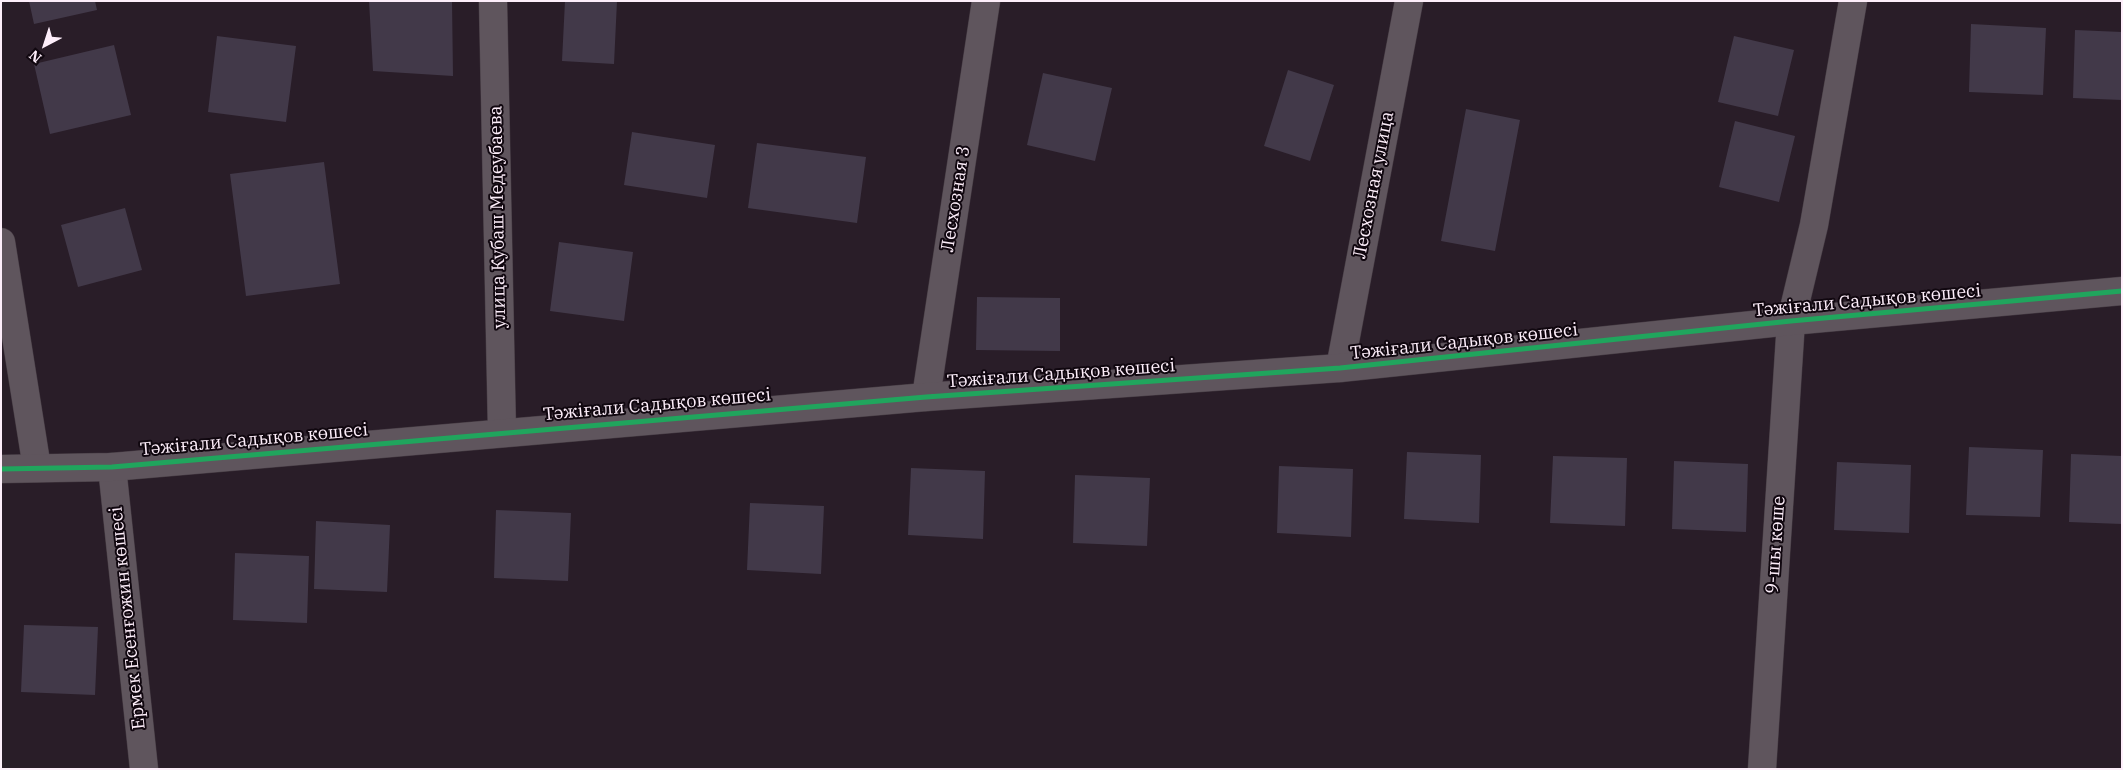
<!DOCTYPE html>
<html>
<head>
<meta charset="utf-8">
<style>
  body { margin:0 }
  #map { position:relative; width:2123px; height:770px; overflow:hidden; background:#291d28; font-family:"IBM Plex Serif",serif }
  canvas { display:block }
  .frame { position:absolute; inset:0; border:2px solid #fdeefa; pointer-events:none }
  .north { position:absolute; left:20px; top:20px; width:50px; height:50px; -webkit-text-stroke:4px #10070f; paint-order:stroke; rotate:220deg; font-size:14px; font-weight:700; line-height:20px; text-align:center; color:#fdeefa }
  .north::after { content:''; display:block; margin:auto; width:18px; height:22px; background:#fdeefa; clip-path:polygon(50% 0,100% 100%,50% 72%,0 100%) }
</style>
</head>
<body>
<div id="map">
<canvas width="2123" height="770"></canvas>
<div class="frame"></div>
<div class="north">N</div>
</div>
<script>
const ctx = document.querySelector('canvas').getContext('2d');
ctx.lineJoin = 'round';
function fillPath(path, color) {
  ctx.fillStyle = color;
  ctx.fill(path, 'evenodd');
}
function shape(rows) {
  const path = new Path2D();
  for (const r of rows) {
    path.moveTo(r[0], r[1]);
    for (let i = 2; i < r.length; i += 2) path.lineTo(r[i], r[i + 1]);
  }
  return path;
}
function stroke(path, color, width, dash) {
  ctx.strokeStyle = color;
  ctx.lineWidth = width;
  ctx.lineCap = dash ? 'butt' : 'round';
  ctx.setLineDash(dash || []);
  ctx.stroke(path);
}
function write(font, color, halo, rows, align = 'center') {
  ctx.font = font + ' "IBM Plex Serif",serif';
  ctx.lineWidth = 4;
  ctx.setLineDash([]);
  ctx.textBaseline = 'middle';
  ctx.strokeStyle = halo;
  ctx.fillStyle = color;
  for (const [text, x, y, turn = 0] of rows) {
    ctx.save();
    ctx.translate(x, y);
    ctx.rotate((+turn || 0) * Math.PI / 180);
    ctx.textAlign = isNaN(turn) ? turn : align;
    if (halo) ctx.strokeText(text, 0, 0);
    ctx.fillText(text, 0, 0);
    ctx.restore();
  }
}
const building = shape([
  [29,1,95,1,97,10,34,24],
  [369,1,452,1,453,76,373,71],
  [565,1,617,1,614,64,562,61],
  [1971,24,2046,28,2043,95,1969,92],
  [2075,30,2122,32,2122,100,2073,98],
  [217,36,296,46,286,122,208,112],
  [1734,36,1794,50,1778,116,1718,102],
  [114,45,131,115,50,134,34,64],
  [1288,70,1334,85,1310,161,1264,146],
  [1043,73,1112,88,1095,161,1027,145],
  [1466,109,1520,120,1495,251,1441,241],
  [1735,121,1795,136,1779,202,1719,187],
  [632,132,715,145,707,198,624,185],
  [757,143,866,157,857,223,748,208],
  [324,162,340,284,246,296,230,174],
  [125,208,142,270,78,287,61,225],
  [559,242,633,252,624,321,550,311],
  [977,297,1060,298,1060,351,976,350],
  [1969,447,2043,450,2040,517,1966,515],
  [1407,452,1481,455,1479,523,1404,519],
  [2071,454,2122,456,2122,524,2069,522],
  [1553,456,1627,458,1625,526,1550,523],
  [1674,461,1748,464,1746,532,1672,529],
  [1837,462,1911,465,1909,533,1834,530],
  [1279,466,1353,469,1351,537,1277,533],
  [911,468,985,471,983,539,908,535],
  [1075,475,1150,478,1147,546,1073,543],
  [750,503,824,506,821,574,747,570],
  [496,510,571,513,568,581,494,578],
  [316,521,390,525,387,592,314,589],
  [235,553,309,556,307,623,233,620],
  [24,625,98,627,95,695,21,692]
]);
const street = shape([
  [493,1,502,432],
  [1,242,37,468],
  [1340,368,1409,1],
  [926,397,986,1],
  [112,467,144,769],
  [1762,769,1791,321,1814,225,1853,1]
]);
const secondary = shape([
  [1,469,112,467,926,397,1340,368,1791,321,2122,291]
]);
const cycleway = shape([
  [1,469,112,467,926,397,1340,368,1791,321,2122,291]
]);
const streetNames = [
  ["Лесхозная улица",1374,185,-79],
  ["Лесхозная 3",956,199,-81],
  ["улица Кубаш Медеубаева",498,217,-91],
  ["Тәжіғали Садықов көшесі",1867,301,-5],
  ["Тәжіғали Садықов көшесі",1464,342,-6],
  ["Тәжіғали Садықов көшесі",1061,374,-4],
  ["Тәжіғали Садықов көшесі",657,405,-5],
  ["Тәжіғали Садықов көшесі",254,440,-5],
  ["9-шы көше",1776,545,-86],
  ["Ермек Есенғожин көшесі",128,618,-96]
];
fillPath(building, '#423949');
stroke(street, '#443a42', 29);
stroke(secondary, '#443a42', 29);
stroke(street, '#5f555d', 28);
stroke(secondary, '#5f555d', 28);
stroke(cycleway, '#20a55d', 5);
write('18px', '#fdeefa', '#10070f', streetNames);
</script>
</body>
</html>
